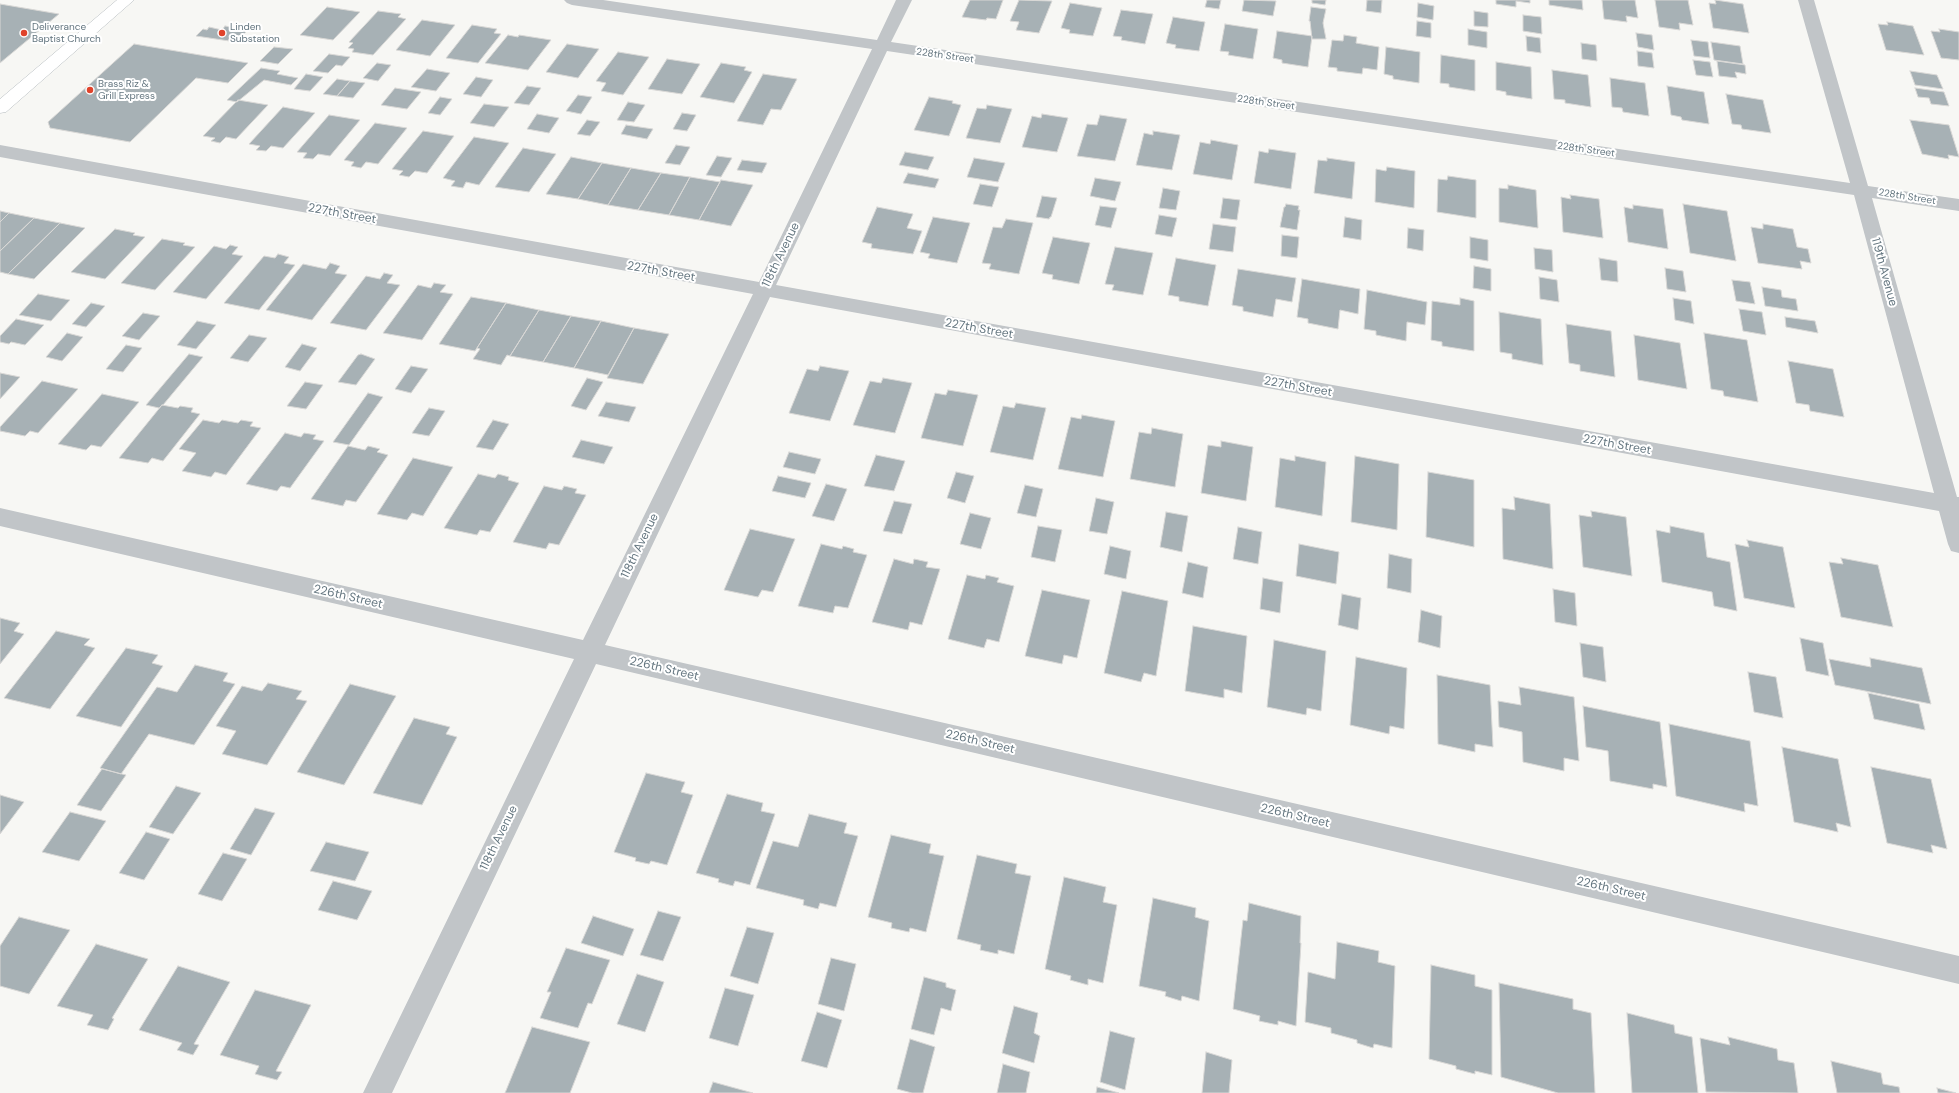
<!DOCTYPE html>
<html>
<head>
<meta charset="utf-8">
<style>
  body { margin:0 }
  canvas { display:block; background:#f7f7f4 }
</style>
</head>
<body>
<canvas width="1959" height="1093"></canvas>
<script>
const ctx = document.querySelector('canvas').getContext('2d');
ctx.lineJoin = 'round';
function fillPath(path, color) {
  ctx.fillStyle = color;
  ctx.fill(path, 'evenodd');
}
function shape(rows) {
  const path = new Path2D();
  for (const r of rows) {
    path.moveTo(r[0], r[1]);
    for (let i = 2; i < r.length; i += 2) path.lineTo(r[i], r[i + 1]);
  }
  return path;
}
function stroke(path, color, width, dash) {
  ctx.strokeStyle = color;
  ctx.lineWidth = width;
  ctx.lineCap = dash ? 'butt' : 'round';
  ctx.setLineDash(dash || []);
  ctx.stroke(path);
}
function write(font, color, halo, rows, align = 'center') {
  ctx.font = font + ' "DM Sans",sans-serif';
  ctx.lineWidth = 4;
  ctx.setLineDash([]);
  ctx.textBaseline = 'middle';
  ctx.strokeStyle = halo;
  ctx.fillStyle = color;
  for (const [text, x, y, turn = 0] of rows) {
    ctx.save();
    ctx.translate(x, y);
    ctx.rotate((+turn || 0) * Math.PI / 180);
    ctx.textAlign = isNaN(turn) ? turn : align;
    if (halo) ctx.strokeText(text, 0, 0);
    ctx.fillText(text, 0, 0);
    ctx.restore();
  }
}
const building = shape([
  [970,0,1003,0,996,19,987,18,986,20,962,17,970,0],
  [1019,0,1052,1,1039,33,1016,30,1019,22,1010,21,1019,0],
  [1207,0,1221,0,1219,9,1205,7,1207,0],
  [1244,0,1276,1,1273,16,1242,11,1244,0],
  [1312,0,1326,0,1325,5,1312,3,1312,0],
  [1367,0,1382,0,1381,13,1366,11,1367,0],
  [1496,0,1530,0,1530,3,1516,1,1516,7,1496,4,1496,0],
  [1549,0,1582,0,1583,10,1549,5,1549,0],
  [1602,0,1635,0,1638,18,1626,16,1627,22,1604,19,1602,0],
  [1655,0,1688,0,1693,25,1679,23,1680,30,1659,27,1655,0],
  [1715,0,1743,4,1749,33,1713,28,1709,3,1716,4,1715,0],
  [1070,3,1102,8,1093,36,1069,33,1070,30,1061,28,1070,3],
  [1418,3,1434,6,1433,20,1417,17,1418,3],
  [0,4,59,14,0,63,0,4],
  [327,7,360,12,333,40,300,35,327,7],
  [1311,7,1326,9,1323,23,1326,39,1312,39,1310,21,1309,21,1311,7],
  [1121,10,1153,14,1145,44,1121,40,1122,37,1113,36,1121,10],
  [378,11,401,14,398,17,406,19,373,55,352,52,354,49,348,48,353,43,349,42,378,11],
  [1474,11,1488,13,1488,27,1474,26,1474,11],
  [1523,15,1541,17,1542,34,1523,31,1523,15],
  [1173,17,1205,22,1199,51,1175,48,1176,45,1166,43,1173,17],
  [422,20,455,25,430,56,396,50,422,20],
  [1417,21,1431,23,1431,38,1416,36,1417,21],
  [1887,22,1913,26,1924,55,1886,50,1878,24,1888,25,1887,22],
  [1225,24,1258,29,1253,59,1228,55,1229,52,1220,51,1225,24],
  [472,25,497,29,494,33,501,34,478,63,446,58,472,25],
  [225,26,248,30,236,42,196,36,203,29,207,30,209,27,222,30,225,26],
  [1468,29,1487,32,1487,48,1468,45,1468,29],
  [1939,29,1959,32,1959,60,1941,58,1931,31,1940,32,1939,29],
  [1277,31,1312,36,1308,67,1282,63,1282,60,1273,58,1277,31],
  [1636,33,1652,35,1654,50,1638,47,1636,33],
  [508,35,518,37,519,35,551,40,528,70,485,63,508,35],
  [1344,35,1357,37,1356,43,1379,47,1377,70,1363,68,1362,74,1337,71,1337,68,1328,67,1332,40,1343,41,1344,35],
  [1526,36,1540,38,1541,53,1527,51,1526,36],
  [1691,40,1708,42,1710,58,1694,56,1691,40],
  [1711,42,1740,46,1743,64,1714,60,1711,42],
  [1581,43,1596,45,1597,61,1582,59,1581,43],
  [134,44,248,63,228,83,196,78,130,142,50,128,48,122,134,44],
  [567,44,599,49,578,78,546,72,567,44],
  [274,47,293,49,278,64,260,61,274,47],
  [1386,47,1420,52,1419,83,1393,79,1393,76,1384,74,1386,47],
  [1637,51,1652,53,1654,68,1638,66,1637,51],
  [618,52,649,57,623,95,601,91,606,83,596,81,618,52],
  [329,54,350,57,342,66,336,65,328,73,313,71,329,54],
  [1441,55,1475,60,1475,91,1449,87,1449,84,1440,83,1441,55],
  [667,59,700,64,682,94,648,89,667,59],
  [1693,60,1710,62,1713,77,1696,75,1693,60],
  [1717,61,1745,65,1746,74,1735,72,1737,78,1719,76,1717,61],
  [1496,62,1531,67,1532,99,1506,95,1506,92,1496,90,1496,62],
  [377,63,391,65,378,81,363,78,377,63],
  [721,63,746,67,744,70,752,72,734,103,700,97,721,63],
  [261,68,280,71,277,74,298,78,291,85,264,80,237,102,227,100,261,68],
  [427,69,450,73,436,91,411,87,427,69],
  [1552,70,1588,75,1591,107,1565,103,1565,100,1554,99,1552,70],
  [1910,71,1937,75,1943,89,1915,85,1910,71],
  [306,74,323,77,310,91,294,89,306,74],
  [763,74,797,79,781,110,771,109,763,125,737,121,763,74],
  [476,77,493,80,481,97,463,94,476,77],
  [1610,78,1645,83,1649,116,1623,112,1622,108,1612,107,1610,78],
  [337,79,350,81,337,96,323,94,337,79],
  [350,81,365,83,353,98,337,96,350,81],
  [527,86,541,88,529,105,514,103,527,86],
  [1667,86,1704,92,1709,124,1682,120,1681,117,1671,115,1667,86],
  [395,88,421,92,407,109,381,105,395,88],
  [1915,88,1944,92,1949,106,1931,104,1929,98,1918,97,1915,88],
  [1726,94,1763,100,1771,133,1742,129,1741,125,1732,124,1726,94],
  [578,95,592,97,581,114,566,111,578,95],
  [440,97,452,99,440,115,428,113,440,97],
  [929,97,953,101,952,103,961,105,949,136,914,130,929,97],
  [238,100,268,105,236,139,226,137,220,143,211,141,215,138,203,136,238,100],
  [628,102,645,105,634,122,617,120,628,102],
  [484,104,509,107,494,127,470,123,484,104],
  [987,105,1012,109,1000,143,966,138,977,108,986,109,987,105],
  [283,107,315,113,283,148,271,146,266,151,256,150,260,146,249,144,283,107],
  [682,113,696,115,687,131,673,129,682,113],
  [537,114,559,118,549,133,527,129,537,114],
  [1042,114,1068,118,1057,152,1022,147,1032,116,1041,118,1042,114],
  [329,115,360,120,330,156,318,154,313,159,303,158,307,153,297,152,329,115],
  [1100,115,1127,119,1115,161,1077,156,1087,124,1097,125,1100,115],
  [587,120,600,122,590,136,577,134,587,120],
  [1910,120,1949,125,1959,157,1948,155,1949,159,1922,154,1910,120],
  [375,123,407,128,378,164,366,162,361,168,351,166,354,162,344,160,375,123],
  [626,125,653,129,647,139,621,134,626,125],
  [423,131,454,136,427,173,415,171,409,177,399,175,403,171,392,169,423,131],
  [1153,131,1180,135,1172,170,1136,165,1144,133,1153,135,1153,131],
  [474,137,509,143,479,185,466,182,463,188,451,186,455,181,443,178,474,137],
  [1211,140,1238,145,1232,180,1193,174,1200,142,1210,144,1211,140],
  [676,145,690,147,680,165,665,163,676,145],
  [523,148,556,154,529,192,495,187,523,148],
  [1269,149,1296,153,1291,189,1254,183,1259,151,1268,153,1269,149],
  [905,152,934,157,928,170,899,165,905,152],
  [717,156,732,158,721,177,706,175,717,156],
  [571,157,602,163,578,199,546,194,571,157],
  [974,158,1005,163,998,182,967,177,974,158],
  [1327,158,1355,162,1352,199,1314,193,1318,160,1327,161,1327,158],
  [742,160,767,163,762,173,737,170,742,160],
  [602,163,631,168,608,205,578,199,602,163],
  [1387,167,1415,171,1414,208,1375,202,1376,169,1386,171,1387,167],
  [631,168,661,173,638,210,608,205,631,168],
  [661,173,690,177,669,215,638,210,661,173],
  [908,173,939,179,935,188,903,183,908,173],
  [1448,176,1476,180,1476,218,1437,212,1438,179,1447,180,1448,176],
  [690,177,720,182,699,220,669,215,690,177],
  [1095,178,1121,182,1115,201,1090,196,1095,178],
  [721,180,753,185,731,226,699,220,721,180],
  [980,184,999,187,992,207,973,204,980,184],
  [1508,185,1536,190,1538,228,1499,222,1499,188,1508,189,1508,185],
  [1163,188,1180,191,1176,210,1159,208,1163,188],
  [1570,195,1599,199,1603,238,1563,232,1561,197,1571,199,1570,195],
  [1042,196,1057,198,1051,217,1050,217,1049,219,1036,217,1042,196],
  [1223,198,1240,200,1237,220,1220,218,1223,198],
  [1286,204,1299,206,1298,210,1300,210,1297,230,1280,227,1284,207,1285,207,1286,204],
  [1683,204,1727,211,1736,261,1690,253,1683,204],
  [1633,205,1663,209,1668,249,1628,242,1624,207,1633,209,1633,205],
  [1100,206,1117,208,1111,228,1095,225,1100,206],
  [877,207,913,214,907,228,922,231,913,254,871,248,872,244,862,242,877,207],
  [0,211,9,213,0,222,0,211],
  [9,213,34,218,0,251,0,222,9,213],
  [1159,215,1177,218,1172,237,1155,234,1159,215],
  [933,217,970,223,957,263,928,258,930,254,920,252,933,217],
  [1345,217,1362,220,1361,240,1343,237,1345,217],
  [34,218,60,223,8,274,0,272,0,251,34,218],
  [1006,219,1033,223,1019,274,989,269,991,264,982,263,993,227,1002,228,1006,219],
  [60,223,85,228,34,279,8,274,60,223],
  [1213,224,1236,227,1233,252,1209,249,1213,224],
  [1763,224,1793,229,1797,247,1808,249,1811,263,1800,261,1802,269,1758,263,1751,227,1763,229,1763,224],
  [1408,228,1424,230,1423,251,1407,248,1408,228],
  [115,229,135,233,133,235,145,237,105,279,71,272,115,229],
  [1282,235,1299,237,1297,258,1281,256,1282,235],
  [1053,237,1090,243,1079,284,1052,279,1053,275,1042,273,1053,237],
  [1470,237,1488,240,1488,261,1470,258,1470,237],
  [162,239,185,243,183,245,195,247,155,290,121,283,162,239],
  [230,245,238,247,232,254,243,256,206,299,173,292,214,246,226,249,230,245],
  [1115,247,1153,253,1143,295,1112,290,1114,285,1105,284,1115,247],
  [1534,248,1552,250,1553,272,1535,269,1534,248],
  [278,254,289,257,284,263,295,265,259,310,224,303,264,256,275,258,278,254],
  [1176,258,1216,265,1208,306,1179,301,1179,297,1168,295,1176,258],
  [1599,258,1617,261,1618,282,1601,280,1599,258],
  [330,263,340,266,335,273,347,275,312,320,266,310,303,264,326,269,330,263],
  [1474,266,1491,269,1491,291,1473,288,1474,266],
  [1665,268,1683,271,1686,292,1667,289,1665,268],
  [1238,269,1296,278,1292,302,1276,299,1273,317,1243,311,1243,307,1232,305,1238,269],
  [384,273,393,275,387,283,400,285,366,330,330,323,366,276,380,279,384,273],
  [1539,277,1557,280,1559,302,1540,299,1539,277],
  [1302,279,1360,289,1358,314,1340,310,1338,329,1308,323,1308,319,1297,317,1302,279],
  [1732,280,1750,282,1755,304,1736,301,1732,280],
  [434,283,446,285,440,292,453,294,422,340,383,333,418,285,431,288,434,283],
  [1762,287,1781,290,1782,297,1796,299,1798,311,1765,306,1762,287],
  [1367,290,1427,302,1425,325,1407,322,1406,341,1376,335,1376,331,1364,329,1367,290],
  [38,294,70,300,51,321,19,315,38,294],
  [471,297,506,303,475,351,439,344,471,297],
  [1460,298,1474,301,1474,351,1442,346,1442,342,1431,340,1432,301,1460,305,1460,298],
  [1673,298,1691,301,1694,324,1675,320,1673,298],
  [91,303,105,306,86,327,72,324,91,303],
  [506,303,539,310,510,356,507,355,501,365,473,359,480,349,477,348,506,303],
  [1739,309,1762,312,1766,335,1743,331,1739,309],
  [539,310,571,316,543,362,510,356,539,310],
  [1499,312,1541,319,1543,365,1512,359,1512,354,1500,352,1499,312],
  [143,313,160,316,139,340,122,336,143,313],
  [571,316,601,321,574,368,543,362,571,316],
  [1785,317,1815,321,1818,333,1786,327,1785,317],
  [16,319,44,325,25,345,11,342,9,344,0,342,0,336,16,319],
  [197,321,216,325,196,349,177,345,197,321],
  [601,321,634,328,608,375,574,368,601,321],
  [1566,324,1611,331,1615,377,1580,371,1580,365,1569,363,1566,324],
  [634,328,669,334,643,384,607,378,634,328],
  [67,333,83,337,62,361,46,357,67,333],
  [1704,333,1747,340,1758,402,1724,396,1723,391,1711,389,1704,333],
  [249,335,267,338,248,362,230,358,249,335],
  [1634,335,1680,343,1687,389,1638,380,1634,335],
  [302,344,317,348,300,371,285,367,302,344],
  [126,345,142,348,123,372,106,369,126,345],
  [189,354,203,357,163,405,162,405,159,408,146,405,189,354],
  [361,354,375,359,356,385,338,382,358,355,361,354],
  [1788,361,1833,369,1844,417,1810,411,1809,405,1796,403,1788,361],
  [411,366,428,369,411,393,395,389,411,366],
  [820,366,849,371,830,421,789,413,807,369,818,371,820,366],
  [0,373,20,377,0,399,0,373],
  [587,378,603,382,586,410,571,406,587,378],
  [883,378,912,383,895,433,853,425,870,381,881,383,883,378],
  [42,381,78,389,38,433,30,431,25,436,0,431,0,427,42,381],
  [305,382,323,385,306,409,287,406,305,382],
  [948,390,978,395,963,446,921,438,935,393,946,395,948,390],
  [368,393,383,397,349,445,333,442,368,393],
  [102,394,139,402,101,447,91,445,86,450,58,444,102,394],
  [606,402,636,407,629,422,598,416,606,402],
  [1016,403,1046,408,1033,460,990,452,1003,406,1014,408,1016,403],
  [162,405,178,408,180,406,193,408,191,412,200,414,163,461,152,458,148,463,119,458,162,405],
  [429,408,445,411,429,436,412,433,429,408],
  [1082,415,1115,421,1103,477,1058,469,1071,417,1081,419,1082,415],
  [203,420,219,423,222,420,238,423,241,420,253,422,250,426,261,428,226,475,215,472,211,477,182,471,196,453,179,449,203,420],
  [493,420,509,424,493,450,476,447,493,420],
  [1152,428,1183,434,1175,487,1130,479,1139,432,1151,434,1152,428],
  [285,433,301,437,304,433,316,435,313,439,324,441,290,488,281,486,277,491,246,484,285,433],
  [581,440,613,447,604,464,572,457,581,440],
  [1221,441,1253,447,1246,501,1201,493,1208,445,1221,447,1221,441],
  [348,446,365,450,368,446,380,449,377,452,388,455,356,502,346,500,343,506,311,499,348,446],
  [789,452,821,459,815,474,783,467,789,452],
  [876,455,905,461,894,491,864,486,876,455],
  [1295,456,1326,462,1322,516,1275,507,1280,458,1295,461,1295,456],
  [1355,456,1399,464,1397,530,1351,522,1355,456],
  [413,458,453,467,423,516,412,513,407,520,377,514,413,458],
  [956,472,974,476,965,503,947,498,956,472],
  [1428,472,1474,480,1474,547,1426,537,1428,472],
  [478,474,495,478,498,474,509,477,508,480,519,483,490,532,480,530,477,535,444,528,478,474],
  [778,476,811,483,805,498,772,491,778,476],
  [826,484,847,489,834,521,812,516,826,484],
  [1025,485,1043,489,1036,517,1017,513,1025,485],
  [544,486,562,490,564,486,577,489,575,493,586,495,559,545,549,543,546,549,513,542,544,486],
  [1514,497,1550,504,1553,569,1503,559,1502,508,1515,510,1514,497],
  [1096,498,1114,502,1107,534,1089,531,1096,498],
  [894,501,912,504,902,534,883,531,894,501],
  [1591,511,1626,517,1632,576,1583,567,1579,515,1592,517,1591,511],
  [1166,512,1188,516,1182,552,1160,547,1166,512],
  [970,513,991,518,981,549,960,544,970,513],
  [1038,526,1062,530,1055,562,1031,557,1038,526],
  [1670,526,1704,533,1707,557,1730,562,1737,611,1714,606,1712,592,1662,582,1656,530,1670,533,1670,526],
  [1238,527,1262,532,1258,564,1233,559,1238,527],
  [750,529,795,539,773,592,762,590,758,597,724,590,750,529],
  [1747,540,1783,547,1795,608,1744,598,1735,544,1749,547,1747,540],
  [821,544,842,549,843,546,854,549,853,552,867,555,848,608,835,606,833,613,798,606,821,544],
  [1299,544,1339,552,1336,584,1296,576,1299,544],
  [1110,546,1131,551,1126,579,1104,574,1110,546],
  [1389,554,1412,559,1411,593,1387,588,1389,554],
  [1841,558,1878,565,1893,627,1841,617,1829,562,1843,564,1841,558],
  [894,559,913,564,914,559,928,562,926,567,940,569,922,625,910,622,908,630,872,622,894,559],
  [1188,562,1208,567,1203,598,1182,593,1188,562],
  [967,575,985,579,986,575,999,578,997,582,1014,586,999,642,987,639,984,648,948,639,967,575],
  [1263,578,1283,582,1280,613,1260,609,1263,578],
  [1553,589,1575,593,1577,626,1555,622,1553,589],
  [1042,590,1090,600,1077,658,1064,655,1062,664,1025,656,1042,590],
  [1122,591,1168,601,1156,676,1144,673,1141,682,1104,673,1122,591],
  [1342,594,1361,598,1358,630,1338,625,1342,594],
  [1421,610,1442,616,1440,648,1418,642,1421,610],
  [0,618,20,623,14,631,24,634,0,664,0,618],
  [1193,626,1247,636,1242,693,1224,689,1224,698,1185,691,1193,626],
  [56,631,90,639,84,645,95,648,50,709,4,698,56,631],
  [1800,638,1823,643,1829,676,1806,671,1800,638],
  [1274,640,1326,651,1321,711,1307,708,1306,715,1267,707,1274,640],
  [1580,643,1603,647,1606,682,1583,677,1580,643],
  [126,648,158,655,152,663,163,666,121,727,76,716,126,648],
  [1356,657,1407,668,1404,729,1390,726,1389,734,1350,725,1356,657],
  [1870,658,1922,668,1931,704,1835,685,1829,659,1871,667,1870,658],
  [195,665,228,673,223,681,235,684,194,745,149,734,121,774,100,768,157,687,177,692,195,665],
  [1748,672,1776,677,1783,718,1754,712,1748,672],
  [1437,675,1490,685,1493,747,1475,744,1475,752,1438,744,1437,675],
  [268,683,302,691,296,699,307,701,267,765,222,754,236,731,216,726,242,686,262,691,268,683],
  [350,684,396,696,344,785,297,772,350,684],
  [1519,687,1574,697,1579,761,1564,758,1564,771,1523,762,1522,732,1499,727,1498,701,1521,705,1519,687],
  [1868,693,1919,704,1925,730,1874,719,1868,693],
  [1583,706,1660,722,1667,787,1653,784,1653,789,1610,781,1608,751,1586,747,1583,706],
  [414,718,450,727,446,734,457,737,422,805,373,793,414,718],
  [1669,724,1750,741,1758,806,1744,803,1745,812,1676,796,1669,724],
  [1782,747,1838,759,1851,827,1836,823,1838,832,1794,822,1782,747],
  [1871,767,1931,779,1947,849,1931,845,1933,853,1887,843,1871,767],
  [102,769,126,775,101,811,77,805,102,769],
  [646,773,685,782,681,792,693,795,667,865,651,861,649,864,635,861,636,858,614,852,646,773],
  [176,786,201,793,173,834,149,827,176,786],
  [727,794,763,803,761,811,775,814,750,885,735,881,733,886,718,882,719,879,696,873,727,794],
  [0,795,24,802,0,834,0,795],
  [255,808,275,813,251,855,230,849,255,808],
  [70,812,106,821,79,861,42,852,70,812],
  [809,814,847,823,844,833,858,836,836,907,820,903,818,909,803,905,804,900,756,888,773,841,798,847,809,814],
  [146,832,170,839,144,880,119,873,146,832],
  [891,835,931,844,929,853,944,856,926,932,910,928,909,932,891,928,892,923,868,917,891,835],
  [326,842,369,852,355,881,310,871,326,842],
  [223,853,247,859,222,901,198,894,223,853],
  [977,855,1017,864,1015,873,1031,876,1014,954,998,950,998,954,980,950,981,945,957,939,977,855],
  [1064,877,1106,887,1103,902,1117,905,1103,983,1088,979,1088,985,1070,980,1071,976,1045,969,1064,877],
  [333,881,372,891,357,920,318,910,333,881],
  [1153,898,1196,908,1195,917,1209,921,1199,1001,1182,996,1181,1001,1165,996,1166,992,1139,986,1153,898],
  [1249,903,1301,916,1300,943,1301,943,1296,1026,1278,1021,1278,1025,1259,1021,1260,1016,1233,1009,1243,920,1247,921,1249,903],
  [658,911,681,917,663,961,640,955,658,911],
  [593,916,634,929,623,956,581,943,593,916],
  [19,917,70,930,29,994,0,986,0,946,19,917],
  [747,927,774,933,758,984,730,976,747,927],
  [1337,942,1379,951,1378,962,1395,966,1392,1048,1374,1044,1373,1048,1357,1043,1357,1040,1331,1033,1331,1028,1305,1022,1308,972,1335,979,1337,942],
  [96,944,148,959,112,1018,114,1019,108,1030,87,1025,93,1015,57,1006,96,944],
  [566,948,610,960,592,1004,588,1003,578,1028,540,1018,551,992,547,992,566,948],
  [831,958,856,964,844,1011,818,1004,831,958],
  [1431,965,1475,975,1475,986,1492,990,1492,1075,1475,1071,1475,1074,1456,1069,1456,1066,1429,1059,1431,965],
  [178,966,230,982,194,1044,199,1045,193,1055,177,1050,182,1043,139,1030,178,966],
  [637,974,664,982,645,1032,617,1024,637,974],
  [924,977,946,983,946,987,956,990,951,1011,941,1008,934,1035,911,1029,924,977],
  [1499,983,1573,999,1573,1009,1591,1013,1595,1093,1558,1093,1501,1077,1499,983],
  [725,988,754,995,738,1046,709,1038,725,988],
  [255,990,311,1005,276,1071,282,1072,277,1080,255,1074,259,1066,220,1055,255,990],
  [1014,1006,1038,1013,1034,1033,1040,1036,1034,1063,1002,1053,1014,1006],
  [817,1012,842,1020,827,1068,801,1061,817,1012],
  [1627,1013,1674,1025,1675,1033,1692,1037,1698,1093,1632,1093,1627,1013],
  [532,1027,590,1042,570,1093,505,1093,532,1027],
  [1110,1031,1135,1038,1125,1090,1100,1082,1110,1031],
  [1728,1037,1777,1049,1778,1060,1794,1063,1798,1093,1706,1092,1700,1038,1730,1045,1728,1037],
  [910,1039,935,1047,923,1093,912,1093,897,1089,910,1039],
  [1206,1052,1232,1060,1229,1093,1202,1093,1206,1052],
  [1831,1061,1881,1073,1883,1084,1899,1087,1900,1093,1837,1093,1831,1061],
  [1003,1064,1030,1072,1026,1093,997,1093,1003,1064],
  [713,1082,753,1093,709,1093,713,1082],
  [1097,1087,1119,1093,1096,1093,1097,1087],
  [1937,1088,1956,1093,1938,1093,1937,1088]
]);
const minor = shape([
  [564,0,603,0,877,40,896,0,912,0,891,42,1850,183,1798,0,1814,0,1868,186,1959,199,1959,211,1872,198,1957,497,1959,497,1959,553,1951,551,1948,544,1939,511,770,297,605,645,1959,956,1959,984,596,664,392,1093,363,1093,574,659,0,526,0,508,583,640,753,294,0,157,0,145,759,282,872,49,572,5,567,3,564,0],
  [887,51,1854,195,1934,493,776,285,887,51]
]);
const secondary = shape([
  [117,0,134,0,6,112,0,113,0,99,117,0]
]);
const markers = [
  [24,33,4,"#e0432b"],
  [222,33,4,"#e0432b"],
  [90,90,4,"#e0432b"]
];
const farPoinames = [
  ["Deliverance",32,27],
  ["Baptist Church",32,39],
  ["Linden",230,27],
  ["Substation",230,39],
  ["Brass Riz &",98,84],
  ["Grill Express",98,96]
];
const farStreetnames = [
  ["228th Street",945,56,8],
  ["228th Street",1266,103,8],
  ["228th Street",1586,150,8],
  ["228th Street",1907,197,9]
];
const streetNames = [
  ["227th Street",342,214,10],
  ["118th Avenue",781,255,-64],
  ["227th Street",661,272,10],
  ["119th Avenue",1884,272,75],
  ["227th Street",979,329,10],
  ["227th Street",1298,387,10],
  ["227th Street",1617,445,10],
  ["118th Avenue",640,546,-64],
  ["226th Street",348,597,13],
  ["226th Street",664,669,13],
  ["226th Street",980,742,13],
  ["226th Street",1295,816,13],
  ["118th Avenue",499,838,-64],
  ["226th Street",1611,889,13]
];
fillPath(building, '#a7b1b5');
stroke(building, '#d9d8d6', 1);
stroke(secondary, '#b3b9bd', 1);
fillPath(minor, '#c1c5c8');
fillPath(secondary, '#fff');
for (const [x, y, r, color] of markers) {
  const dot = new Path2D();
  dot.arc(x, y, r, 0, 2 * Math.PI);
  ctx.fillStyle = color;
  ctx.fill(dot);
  stroke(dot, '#fff', 1.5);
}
write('10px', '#63757f', '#fff', farPoinames, 'left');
write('10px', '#63757f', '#fff', farStreetnames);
write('12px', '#63757f', '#fff', streetNames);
</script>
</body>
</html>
